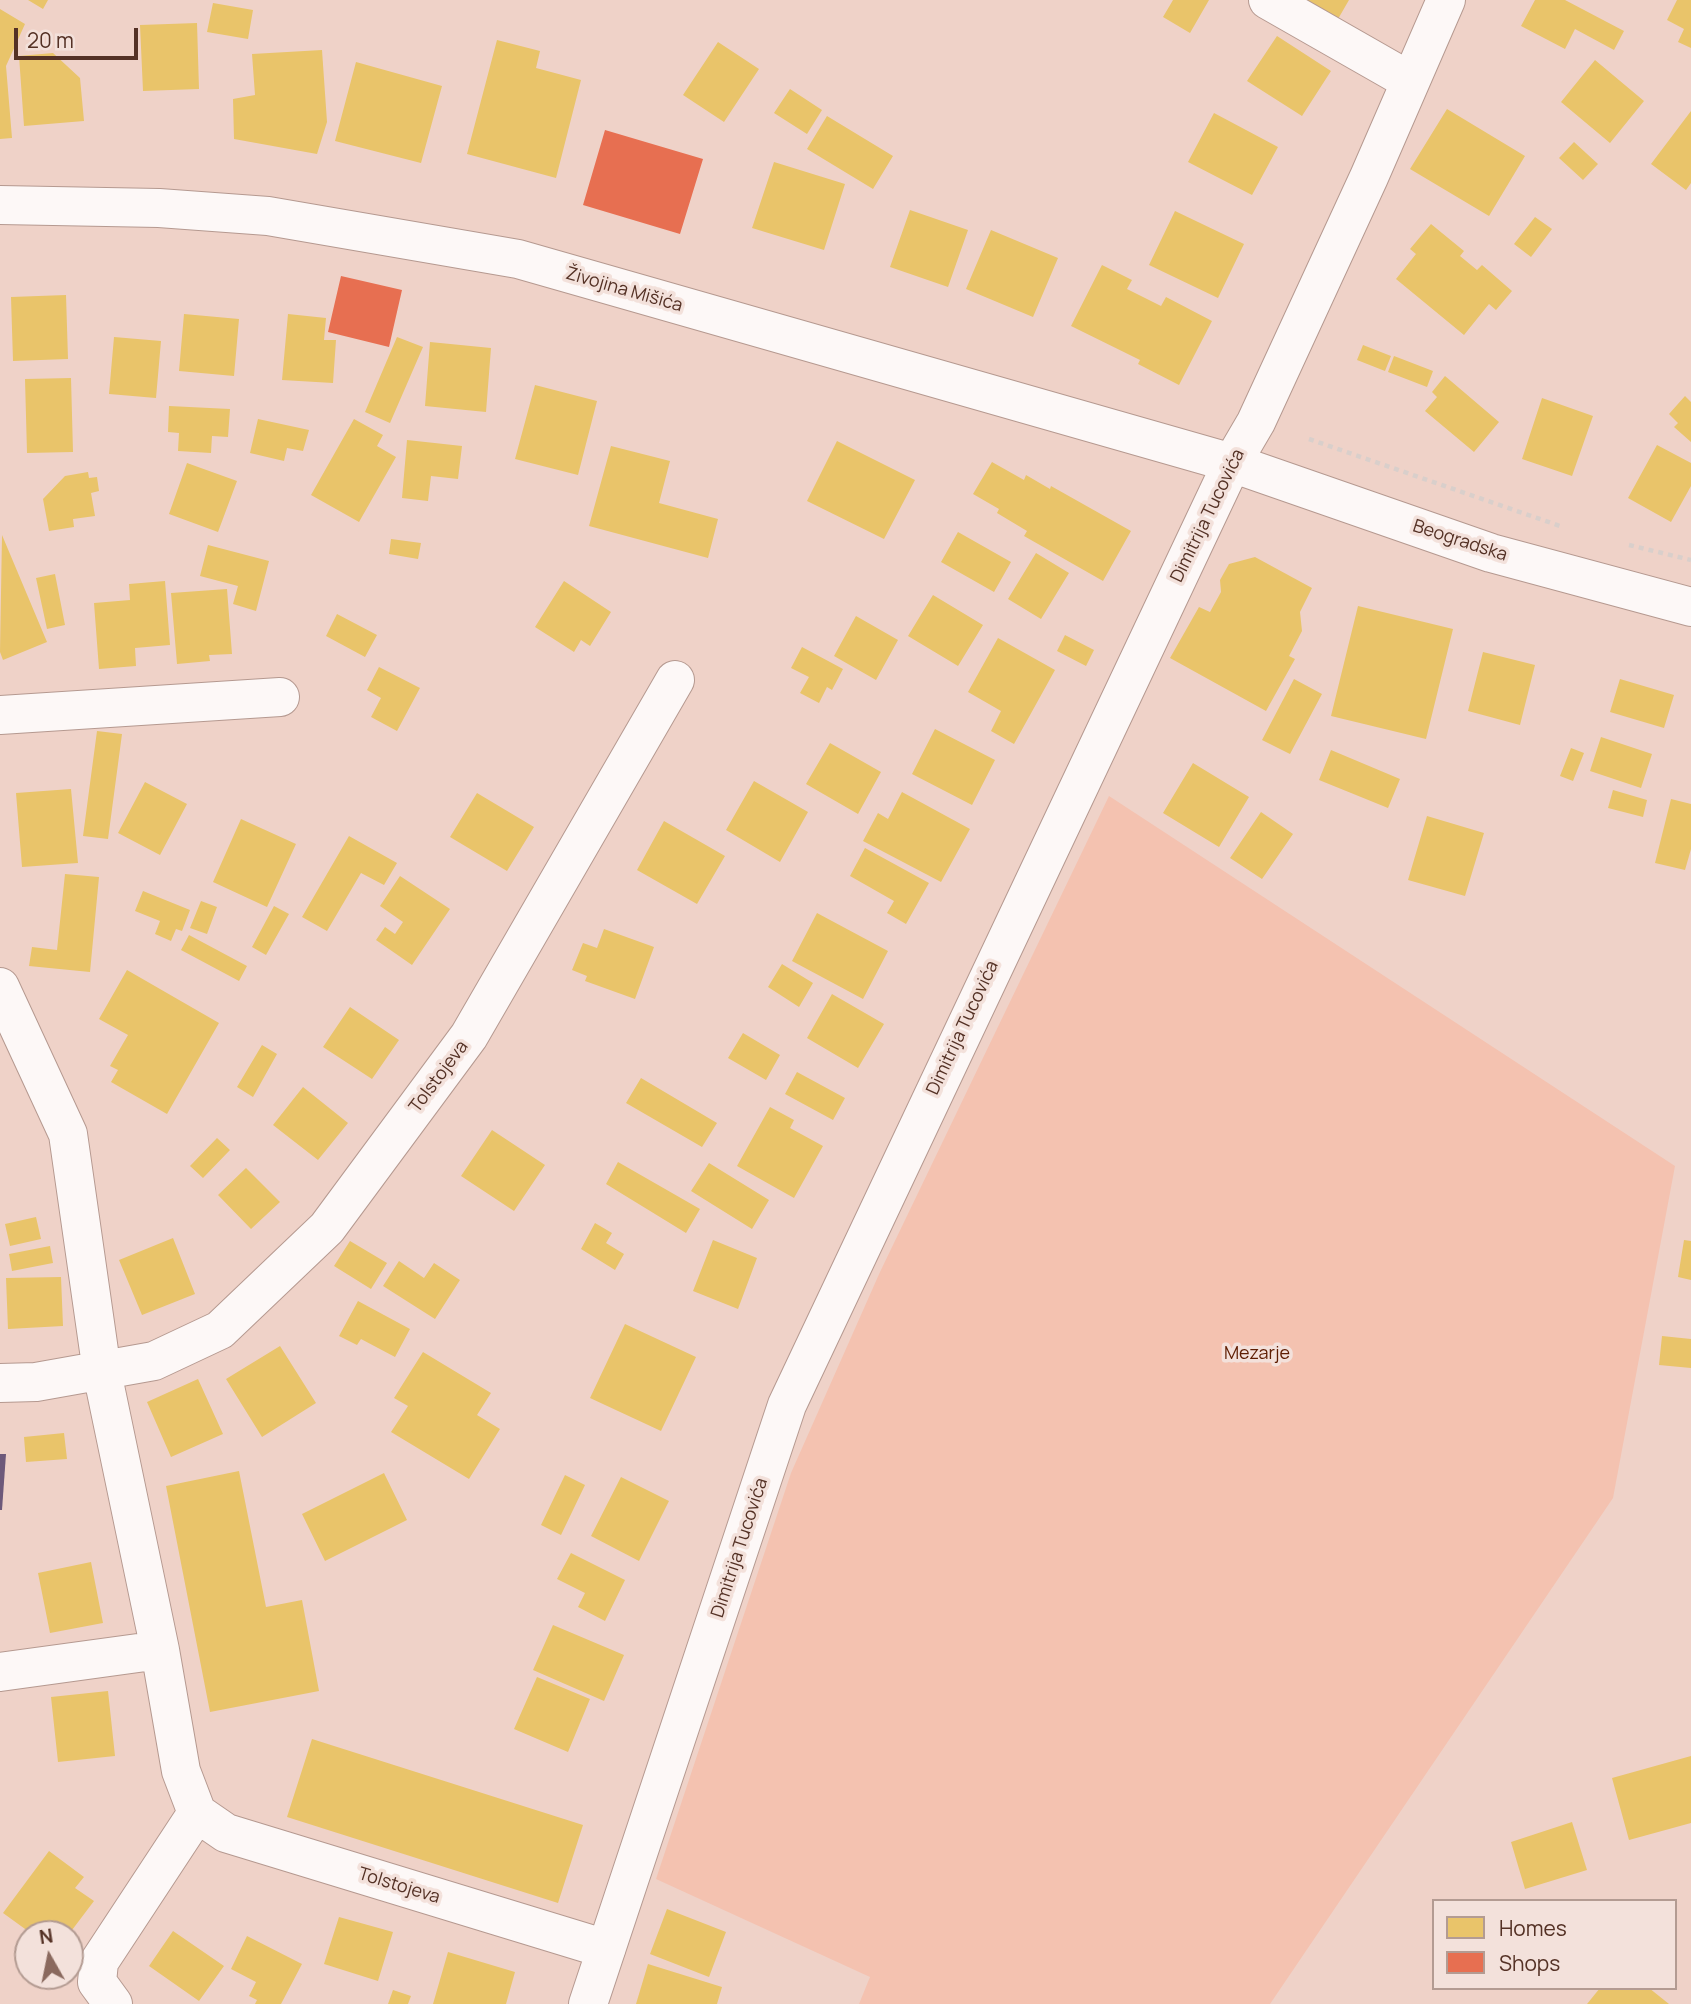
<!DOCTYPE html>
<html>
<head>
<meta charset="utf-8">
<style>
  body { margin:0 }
  #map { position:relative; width:1691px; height:2004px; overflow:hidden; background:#efd2c8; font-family:Manrope,sans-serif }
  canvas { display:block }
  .legend { position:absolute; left:1432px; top:1899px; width:245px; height:91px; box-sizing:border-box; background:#f3e1db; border:2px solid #b39b92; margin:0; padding:9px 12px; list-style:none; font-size:21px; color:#543125 }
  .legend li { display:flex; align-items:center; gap:14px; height:35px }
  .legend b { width:35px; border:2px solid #b39b92 }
  .north { position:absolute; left:14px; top:1920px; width:70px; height:70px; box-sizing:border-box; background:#f3e1db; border:2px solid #b39b92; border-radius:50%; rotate:351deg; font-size:19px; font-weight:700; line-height:28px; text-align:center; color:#543125 }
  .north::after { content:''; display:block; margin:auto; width:24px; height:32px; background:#8a695e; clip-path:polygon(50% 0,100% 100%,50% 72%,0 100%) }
  .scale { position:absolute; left:14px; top:28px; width:124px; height:32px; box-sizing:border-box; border:4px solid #543125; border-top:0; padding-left:9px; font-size:21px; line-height:24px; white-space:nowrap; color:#543125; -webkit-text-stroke:5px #f3e1db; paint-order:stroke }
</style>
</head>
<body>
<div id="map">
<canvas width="1691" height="2004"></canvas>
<ul class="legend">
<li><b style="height:19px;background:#e9c46a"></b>Homes</li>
<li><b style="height:19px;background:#e76f51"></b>Shops</li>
</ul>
<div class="north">N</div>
<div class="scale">20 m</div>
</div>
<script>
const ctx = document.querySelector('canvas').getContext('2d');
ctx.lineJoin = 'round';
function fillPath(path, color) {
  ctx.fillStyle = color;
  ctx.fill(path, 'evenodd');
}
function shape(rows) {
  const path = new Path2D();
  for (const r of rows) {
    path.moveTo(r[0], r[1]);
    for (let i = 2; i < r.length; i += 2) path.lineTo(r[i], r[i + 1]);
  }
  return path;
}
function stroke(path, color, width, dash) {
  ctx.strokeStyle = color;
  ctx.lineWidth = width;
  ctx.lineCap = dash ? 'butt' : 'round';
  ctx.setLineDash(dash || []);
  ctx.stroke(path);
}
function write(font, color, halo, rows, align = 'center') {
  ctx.font = font + ' Manrope,sans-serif';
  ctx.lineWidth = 7;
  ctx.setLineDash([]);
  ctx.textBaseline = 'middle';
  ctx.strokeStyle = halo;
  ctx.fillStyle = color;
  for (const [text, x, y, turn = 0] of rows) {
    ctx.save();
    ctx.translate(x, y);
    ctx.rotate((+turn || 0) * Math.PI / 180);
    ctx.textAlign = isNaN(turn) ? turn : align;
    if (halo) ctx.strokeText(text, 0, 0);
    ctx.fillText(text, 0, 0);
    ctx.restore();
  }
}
const green = shape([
  [1109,796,1675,1166,1613,1498,1270,2004,859,2004,870,1977,656,1879,791,1473,880,1272]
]);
const homes = shape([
  [28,0,48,0,43,9],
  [1173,0,1209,0,1190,33,1163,17],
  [1306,0,1349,0,1338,19],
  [1535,0,1565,0,1624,31,1614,50,1575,29,1565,49,1521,26],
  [1677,0,1691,0,1691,48,1678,42,1684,29,1667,20],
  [213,3,253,10,248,39,207,32],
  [0,9,25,24,6,66,12,138,0,139],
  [197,23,199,89,143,91,140,25],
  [1277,36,1331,71,1302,116,1247,81],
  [497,40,540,51,536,68,581,80,556,178,467,154],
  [718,42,759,69,724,122,683,95],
  [322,50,327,122,317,154,234,139,233,99,255,95,252,54],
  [53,53,80,78,84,121,24,126,19,56],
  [1595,60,1644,101,1610,143,1561,102],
  [356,62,442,86,421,163,335,141],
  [790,89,822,110,807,134,774,113],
  [1447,109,1525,156,1489,216,1410,169],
  [1691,111,1691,183,1686,190,1651,164],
  [1214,113,1278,147,1252,195,1188,162],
  [827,116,893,156,873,189,807,149],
  [1574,142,1598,164,1583,180,1559,158],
  [774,162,845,184,824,250,752,228],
  [910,210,968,230,948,287,890,267],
  [1175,211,1244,244,1218,298,1149,265],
  [1535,217,1552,229,1531,257,1514,244],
  [1431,224,1464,251,1460,256,1477,270,1482,265,1512,291,1496,310,1489,304,1464,335,1396,279,1416,254,1410,249],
  [991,230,1058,258,1033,317,966,289],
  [1102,265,1132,280,1127,289,1161,306,1166,297,1212,321,1179,385,1138,364,1140,360,1071,326],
  [66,295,68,359,13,361,11,297],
  [184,314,239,319,234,376,179,371],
  [288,314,326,318,324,340,336,340,333,383,282,380],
  [114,337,161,341,156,398,109,394],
  [397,337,423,347,390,423,365,412],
  [430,342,491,348,486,412,425,406],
  [1363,345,1391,356,1385,371,1357,360],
  [1394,356,1433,371,1427,387,1388,372],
  [1445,376,1499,422,1474,452,1425,411,1437,397,1432,392],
  [71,378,73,452,27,453,25,379],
  [535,385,597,401,578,475,515,459],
  [1685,396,1691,402,1691,442,1674,427,1678,423,1669,414],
  [1542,398,1593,416,1572,476,1522,459],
  [169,406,230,409,228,437,212,436,211,453,178,451,179,433,168,432],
  [258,419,309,430,303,451,287,448,284,461,250,453],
  [354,419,383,435,377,446,396,457,359,522,311,495],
  [407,440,462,446,458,479,431,476,428,501,402,498],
  [837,441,915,480,884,539,807,501],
  [1657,445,1691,463,1691,486,1671,522,1628,498],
  [611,446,670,461,659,503,718,519,708,558,589,526],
  [992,462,1024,480,1026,475,1050,489,1051,486,1131,531,1103,581,1024,536,1027,531,997,513,999,509,973,494],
  [187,463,237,481,218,532,169,514],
  [88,472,89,478,97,477,99,491,91,493,95,516,73,519,74,527,49,531,43,499,65,476],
  [958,532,1011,562,994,592,941,562],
  [2,535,47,642,3,660,0,652],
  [391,539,421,543,418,559,389,554],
  [208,545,269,561,256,611,233,604,238,586,200,576],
  [1036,553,1069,573,1041,619,1008,599],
  [1255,557,1312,588,1300,612,1302,631,1289,656,1295,659,1266,711,1170,658,1199,607,1210,612,1221,592,1220,580,1229,564],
  [55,574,65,625,47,629,36,578],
  [165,581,170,645,135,648,136,666,99,669,94,603,130,600,129,584],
  [564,581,611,612,590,646,581,640,574,652,535,627],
  [227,589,232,654,209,655,210,661,177,664,171,593],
  [933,595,983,625,958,666,908,636],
  [1358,606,1453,629,1426,739,1331,716],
  [337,614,377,635,365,657,326,636],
  [856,616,898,640,876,680,834,656],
  [1065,635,1094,650,1086,666,1057,651],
  [998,638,1055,670,1014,744,991,731,1001,711,968,692],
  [802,647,843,669,832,690,827,687,819,703,800,693,809,677,791,668],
  [1483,652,1535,665,1520,725,1468,711],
  [379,667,420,688,397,731,371,717,381,698,367,690],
  [1294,679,1322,694,1290,754,1262,740],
  [1620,679,1674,695,1664,728,1610,712],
  [935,729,995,760,972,805,912,774],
  [97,731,122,734,108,839,83,836],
  [1601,737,1652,754,1641,788,1590,771],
  [830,743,881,772,858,814,806,784],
  [1571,748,1584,753,1573,781,1560,776],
  [1331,750,1400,779,1388,808,1319,780],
  [1193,763,1249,797,1219,847,1163,813],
  [754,781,808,812,780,862,726,830],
  [145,782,187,804,160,855,118,833],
  [71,789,78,863,22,867,16,793],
  [1613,790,1647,800,1643,817,1608,808],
  [902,792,970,829,941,882,863,841,878,813,888,819],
  [477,793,534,827,507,871,450,837],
  [1671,799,1691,804,1691,849,1685,870,1655,863],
  [1261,812,1293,834,1262,879,1230,858],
  [1427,816,1484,833,1465,896,1408,880],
  [241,819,296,844,267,907,213,882],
  [664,821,725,856,697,904,637,870],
  [349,836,397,863,384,885,361,873,327,931,302,917],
  [865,848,929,883,906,924,887,913,894,901,850,876],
  [65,874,99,877,90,972,29,966,32,947,57,950],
  [400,876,450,909,412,965,376,940,385,927,395,934,403,922,380,906],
  [143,891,190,910,182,931,176,929,171,941,155,934,160,921,135,911],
  [201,901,217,907,207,934,190,928],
  [274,906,289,914,266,955,252,947],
  [817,913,888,951,863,999,792,961],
  [604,929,654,947,635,999,585,981,587,976,572,970,583,943,597,948],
  [189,935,247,966,239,981,181,950],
  [782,964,813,983,799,1007,768,987],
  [127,970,219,1023,167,1114,111,1082,118,1070,110,1066,128,1035,99,1019],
  [832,994,884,1024,858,1068,807,1038],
  [350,1007,399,1040,372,1079,323,1047],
  [743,1033,780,1055,766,1080,728,1058],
  [262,1045,277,1054,253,1097,237,1087],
  [797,1072,845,1098,833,1120,785,1094],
  [641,1078,717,1123,702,1147,626,1103],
  [303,1087,348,1123,318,1160,273,1125],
  [770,1107,794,1120,790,1128,823,1146,794,1198,737,1166],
  [492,1130,545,1165,514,1211,461,1176],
  [217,1138,230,1150,203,1178,190,1166],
  [618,1162,700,1209,686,1233,606,1184],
  [709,1163,769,1200,752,1229,691,1191],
  [246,1168,280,1202,251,1229,218,1195],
  [36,1217,41,1239,10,1246,5,1224],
  [595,1223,612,1233,606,1243,624,1254,615,1270,581,1249],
  [173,1238,195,1294,142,1315,119,1260],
  [713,1240,757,1258,738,1309,693,1291],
  [1684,1240,1691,1241,1691,1280,1678,1277],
  [350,1241,387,1263,371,1289,334,1266],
  [50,1246,53,1263,12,1271,9,1254],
  [399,1261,424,1278,434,1263,460,1280,435,1319,383,1286],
  [61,1277,63,1326,8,1329,6,1278],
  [358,1301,410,1329,395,1357,361,1339,357,1345,339,1336],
  [625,1324,696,1357,661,1431,590,1398],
  [1662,1336,1691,1339,1691,1368,1659,1365],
  [280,1346,316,1403,262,1437,226,1379],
  [423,1352,491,1393,477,1415,500,1429,469,1479,391,1432,408,1406,394,1398],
  [198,1379,223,1434,171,1457,147,1402],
  [64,1433,67,1459,26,1462,24,1437],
  [239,1471,266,1607,302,1600,319,1691,210,1712,166,1486],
  [384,1473,407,1520,325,1561,302,1514],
  [565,1475,585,1485,561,1535,541,1525],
  [621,1477,669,1501,639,1561,591,1536],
  [571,1553,625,1580,605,1621,578,1607,585,1593,557,1579],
  [91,1562,103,1623,50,1633,38,1573],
  [553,1625,624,1655,604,1701,533,1670],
  [537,1677,590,1699,568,1752,514,1729],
  [108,1691,115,1756,58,1762,51,1697],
  [312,1739,583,1825,558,1903,287,1817],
  [1691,1756,1691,1823,1629,1840,1612,1778],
  [1572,1822,1587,1870,1525,1889,1511,1842],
  [49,1851,84,1877,75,1888,94,1901,69,1934,32,1934,3,1913],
  [667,1909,726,1932,709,1977,650,1954],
  [339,1917,393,1932,378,1981,324,1964],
  [173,1931,224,1966,199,2001,149,1966],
  [247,1936,302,1964,281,2004,255,2004,257,2000,249,1996,256,1982,231,1969],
  [448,1952,515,1972,506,2004,433,2004],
  [648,1964,722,1987,717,2004,636,2004],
  [1600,1988,1649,1988,1669,2004,1587,2004],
  [393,1990,411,1996,408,2004,388,2004]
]);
const shops = shape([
  [605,130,703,159,680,234,583,205],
  [341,276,402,290,389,347,328,332]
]);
const offices = shape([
  [0,1454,6,1454,2,1510,0,1510]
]);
const path = shape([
  [1309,439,1563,527],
  [1629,545,1691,560]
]);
const street = shape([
  [1268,0,1410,81],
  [0,715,280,697],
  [0,987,68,1134,102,1372,160,1650,181,1771,197,1813,226,1833,606,1949],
  [0,1383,36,1382,154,1361,220,1330,327,1228,469,1036,675,680],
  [0,1672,160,1650],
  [113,2004,97,1982,99,1962,197,1813]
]);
const secondary = shape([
  [0,205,159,208,268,216,518,259,1232,463,1491,553,1691,607],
  [588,2004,787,1405,1232,463,1256,422,1369,177,1446,0]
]);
const streetNames = [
  ["Živojina Mišića",624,290,16],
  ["Dimitrija Tucovića",1208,516,-64],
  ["Beogradska",1460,541,18],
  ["Dimitrija Tucovića",963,1028,-65],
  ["Tolstojeva",439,1077,-53],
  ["Dimitrija Tucovića",740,1548,-72],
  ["Tolstojeva",399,1886,17]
];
const parkNames = [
  ["Mezarje",1257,1354]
];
fillPath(green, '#f4c2b0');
fillPath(homes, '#e9c46a');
fillPath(shops, '#e76f51');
fillPath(offices, '#6d597a');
stroke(street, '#b59990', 40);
stroke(secondary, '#b59990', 40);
stroke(path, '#d9cfcb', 4.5, [5, 5]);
stroke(street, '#fdf8f7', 38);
stroke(secondary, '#fdf8f7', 38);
write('18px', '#543125', '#f3e1db', streetNames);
write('18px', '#5e1d02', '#f3e1db', parkNames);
</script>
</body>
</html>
